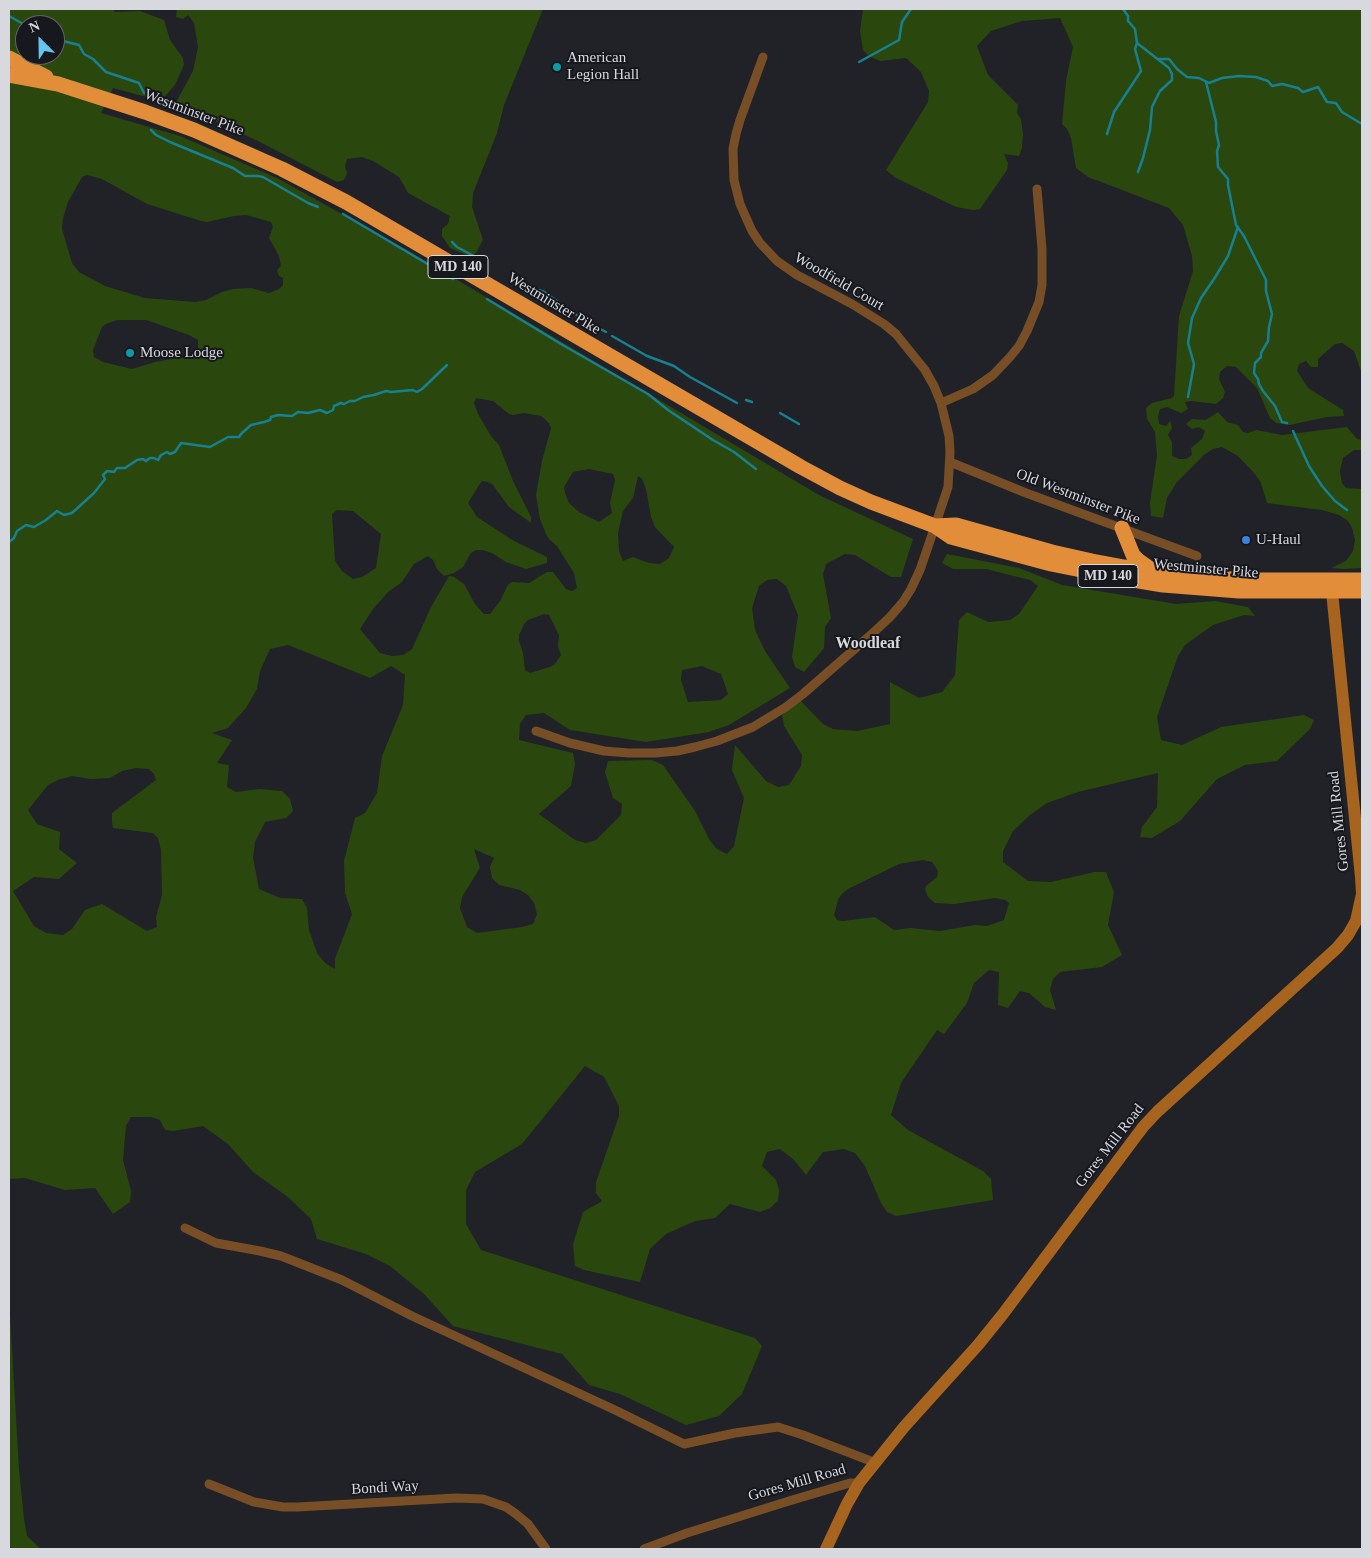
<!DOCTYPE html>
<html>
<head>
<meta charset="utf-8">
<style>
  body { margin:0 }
  #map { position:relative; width:1371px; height:1558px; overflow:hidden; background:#202228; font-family:Georgia,serif }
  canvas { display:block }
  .frame { position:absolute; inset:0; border:10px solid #d8d9de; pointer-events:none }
  .north { position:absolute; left:15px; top:15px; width:50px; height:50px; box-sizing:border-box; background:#17181e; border:1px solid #64656b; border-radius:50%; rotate:337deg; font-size:14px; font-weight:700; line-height:20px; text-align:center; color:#d8d9de }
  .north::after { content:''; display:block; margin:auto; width:18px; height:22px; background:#65c5ef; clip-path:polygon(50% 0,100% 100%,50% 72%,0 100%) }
</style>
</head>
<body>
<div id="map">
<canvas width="1371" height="1558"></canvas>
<div class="frame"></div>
<div class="north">N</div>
</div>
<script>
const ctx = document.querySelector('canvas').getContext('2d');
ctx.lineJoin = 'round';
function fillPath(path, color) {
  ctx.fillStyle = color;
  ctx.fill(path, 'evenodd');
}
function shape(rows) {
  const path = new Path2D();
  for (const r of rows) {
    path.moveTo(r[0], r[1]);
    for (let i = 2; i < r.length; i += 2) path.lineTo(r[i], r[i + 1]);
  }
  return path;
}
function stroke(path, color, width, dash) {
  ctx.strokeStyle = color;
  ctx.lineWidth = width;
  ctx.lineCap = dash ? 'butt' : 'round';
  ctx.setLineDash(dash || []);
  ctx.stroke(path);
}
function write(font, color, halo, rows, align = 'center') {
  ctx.font = font + ' Georgia,serif';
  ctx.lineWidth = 4;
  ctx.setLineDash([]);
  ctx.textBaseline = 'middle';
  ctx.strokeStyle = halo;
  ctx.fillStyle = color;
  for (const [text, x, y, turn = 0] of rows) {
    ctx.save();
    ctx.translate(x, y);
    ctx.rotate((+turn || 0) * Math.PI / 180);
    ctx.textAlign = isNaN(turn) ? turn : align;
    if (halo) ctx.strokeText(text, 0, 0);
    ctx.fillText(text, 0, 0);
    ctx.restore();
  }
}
const green = shape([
  [9,9,113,9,115,12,140,11,164,20,170,40,183,58,184,65,175,85,161,101,113,88,101,113,180,136,277,178,407,250,819,495,913,539,901,577,891,577,855,555,845,554,826,564,823,574,831,618,825,627,824,648,804,672,795,667,792,657,798,615,786,586,777,579,767,580,759,586,752,608,755,630,765,651,790,688,729,725,709,732,646,742,570,730,544,713,526,715,520,724,519,740,573,753,575,764,571,786,539,814,575,840,586,843,596,840,621,815,622,804,613,798,605,772,608,761,652,760,663,765,695,811,710,841,717,849,727,854,734,846,744,798,732,770,735,745,766,781,778,787,789,785,801,766,802,755,784,726,782,715,800,700,823,724,833,729,857,731,890,724,890,682,919,698,942,692,955,675,959,620,967,612,988,622,1010,620,1019,614,1038,586,1030,580,986,569,953,569,942,563,947,554,1019,568,1062,585,1176,604,1215,601,1248,607,1255,616,1244,615,1213,625,1185,645,1178,656,1157,717,1161,740,1182,745,1221,727,1304,715,1314,720,1310,729,1277,761,1245,765,1217,779,1180,821,1152,838,1140,837,1142,827,1157,807,1158,773,1078,792,1047,803,1030,815,1013,831,1003,851,1003,862,1028,881,1051,882,1094,872,1106,872,1114,892,1108,925,1122,955,1102,967,1060,972,1053,979,1050,990,1056,1010,1045,1007,1029,993,1020,991,1008,1008,998,1005,999,972,989,970,974,983,967,1003,944,1034,937,1030,901,1083,891,1115,908,1130,983,1171,991,1179,993,1200,896,1216,887,1212,881,1203,865,1166,855,1153,844,1149,823,1152,806,1175,794,1160,780,1149,767,1152,762,1166,776,1180,779,1190,778,1201,770,1208,760,1212,730,1204,715,1218,695,1221,666,1234,650,1249,640,1282,584,1270,575,1266,573,1244,583,1212,602,1201,596,1193,596,1182,619,1116,619,1106,604,1077,585,1066,522,1144,475,1172,466,1190,466,1224,481,1250,755,1338,762,1346,742,1394,719,1416,686,1425,620,1394,589,1385,562,1354,453,1326,424,1294,390,1266,366,1254,317,1239,311,1219,288,1197,253,1172,228,1144,203,1126,173,1131,165,1130,160,1120,151,1117,131,1117,126,1126,123,1160,131,1191,130,1202,113,1214,95,1188,65,1190,25,1178,9,1179],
  [25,25,55,25,55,55,25,55],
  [87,175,102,179,147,204,201,221,207,222,234,216,246,215,271,222,273,227,269,238,279,256,281,266,277,270,279,276,283,278,283,285,279,289,269,293,251,288,233,289,222,292,206,300,195,302,145,298,105,286,79,272,72,263,62,229,63,218,68,202,82,177],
  [117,320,146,320,189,335,198,340,198,351,191,358,177,358,155,362,132,369,103,362,94,357,93,350,102,327,106,324],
  [476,398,493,401,509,414,513,415,524,413,541,416,549,423,551,428,542,461,536,495,540,519,546,534,549,539,557,546,574,573,577,588,572,591,566,589,553,572,547,572,529,583,512,582,508,585,500,601,490,614,484,614,475,604,464,584,454,577,449,576,431,607,412,649,403,655,392,656,380,653,360,629,373,609,388,592,402,582,414,564,428,556,433,560,437,569,444,576,454,573,463,567,471,553,476,550,482,550,492,553,506,562,526,569,547,563,547,557,514,541,477,517,468,503,479,485,482,481,488,482,492,484,509,507,531,523,531,517,513,481,499,445,491,436,478,414,474,403],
  [589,469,613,474,615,480,610,503,612,513,599,522,579,512,569,503,565,493,564,487,573,472],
  [638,476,642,479,646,489,651,517,655,527,674,547,669,558,660,564,649,563,633,557,623,561,619,551,618,533,623,511,633,498],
  [337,510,353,511,381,534,376,568,362,577,353,579,342,571,335,561,332,514],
  [544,614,549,615,559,635,558,646,561,655,555,664,550,667,530,673,525,670,523,653,519,641,519,635,524,624,528,620],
  [288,645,370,678,391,666,405,675,403,705,382,756,377,793,365,813,355,818,344,861,345,893,352,914,335,959,335,969,325,963,317,953,309,930,307,908,302,899,280,898,259,889,253,858,255,842,265,822,286,818,293,811,290,799,282,791,259,789,236,792,227,787,229,765,217,763,232,740,212,733,228,728,246,708,257,689,260,671,270,649],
  [702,666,721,674,728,694,721,700,688,702,681,680,682,670],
  [136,768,149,769,154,774,156,780,112,813,112,822,113,828,153,833,158,838,161,850,162,895,156,917,157,927,147,931,102,904,85,910,72,929,63,935,46,933,34,926,13,891,34,877,59,879,77,863,59,849,60,832,37,824,28,810,48,785,58,780,72,776,90,779,110,778,122,771],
  [474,849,494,858,490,867,492,878,499,885,520,890,528,895,534,903,537,914,533,924,522,927,477,933,467,927,460,908,462,897,480,868],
  [923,860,932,862,938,871,937,877,926,886,925,889,928,897,935,903,954,904,995,898,1005,900,1009,903,1004,920,987,926,975,925,940,931,911,928,894,930,875,917,843,921,837,920,834,915,838,900,841,895,848,889,899,864],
  [177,9,543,9,504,105,497,133,473,193,472,207,483,240,476,253,471,257,450,248,442,236,442,229,448,224,450,216,408,193,399,177,373,161,362,157,347,159,345,166,347,173,344,180,337,182,258,141,200,114,174,106,193,71,198,47,194,23,188,15,183,19,176,17],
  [863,9,1362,9,1362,374,1354,351,1342,343,1335,344,1318,359,1318,367,1311,367,1306,361,1299,364,1297,371,1308,388,1343,410,1344,416,1327,417,1290,425,1276,423,1270,418,1257,388,1236,367,1227,366,1220,372,1219,379,1225,392,1223,398,1216,404,1191,401,1185,402,1188,409,1181,413,1167,407,1160,409,1158,416,1159,424,1166,426,1170,421,1172,428,1168,435,1172,442,1172,456,1179,459,1186,459,1192,455,1191,448,1202,439,1205,431,1199,427,1192,429,1186,424,1192,419,1206,420,1218,412,1227,422,1238,425,1243,432,1248,433,1256,430,1282,435,1347,427,1357,439,1362,440,1362,450,1354,450,1343,458,1340,471,1342,483,1346,488,1362,489,1362,568,1344,569,1331,568,1346,561,1353,551,1355,540,1352,528,1348,521,1339,515,1322,510,1267,503,1261,483,1255,474,1238,456,1222,447,1213,449,1205,454,1177,482,1167,498,1163,518,1151,516,1150,503,1157,455,1155,432,1147,419,1146,408,1152,403,1172,398,1174,396,1179,316,1193,271,1192,256,1183,225,1169,208,1088,177,1076,168,1071,138,1067,129,1062,124,1066,81,1073,47,1060,18,1022,21,991,31,977,46,988,75,1018,105,1017,113,1021,119,1023,134,1022,148,1019,156,1004,154,1008,163,1007,170,980,209,973,210,956,207,896,178,886,170,928,102,929,91,921,72,906,58,880,61,869,56,863,50,860,31],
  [9,1297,19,1470,24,1519,27,1536,41,1549,9,1549]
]);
const stream = shape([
  [9,16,25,25],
  [55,39,79,45,84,54,93,59,106,72,139,83,144,93],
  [1137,43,1169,68,1172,74,1172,80,1160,91,1152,107,1150,130,1143,158,1138,172],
  [1159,59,1169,59,1177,69,1187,77,1199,78,1209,83,1222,78,1239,76,1256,77,1268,81,1272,86,1282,84,1298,88,1303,92,1318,87,1327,102,1336,103,1342,112,1362,124],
  [859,62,899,40,902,22,911,9],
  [1206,82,1216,122,1216,131,1219,145,1217,151,1218,167,1228,179,1228,185,1236,225,1244,236,1266,280,1266,291,1272,314,1269,327,1268,341,1261,353,1261,357,1255,363,1254,373,1258,379,1259,384,1263,391,1275,406,1282,422,1287,423],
  [151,130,156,135,170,142,233,168,245,176,258,176,263,177,308,203,318,207],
  [1107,134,1114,112,1141,71,1135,49,1137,43,1135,29,1128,21,1128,16,1123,9],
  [343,214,453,279],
  [452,242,457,247,487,263],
  [539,290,544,292,585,321,606,332],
  [487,299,561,344,648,394,668,410,713,440,734,452,756,469],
  [612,336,647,356,674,366,690,377,737,403],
  [1188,397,1194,364,1188,343,1192,318,1201,298,1214,279,1228,256,1238,227],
  [746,400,752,402],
  [780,413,799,424],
  [1293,431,1309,466,1322,486,1335,501,1347,510],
  [9,542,14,538,17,531,26,525,34,527,46,520,57,511,64,515,72,513,94,493,105,479,103,475,107,471,114,472,117,468,125,468,137,460,143,459,146,461,150,458,154,458,158,460,161,455,167,452,170,454,175,452,181,443,210,447,228,437,239,437,241,434,251,425,264,422,270,420,271,417,278,415,292,416,298,412,308,413,320,410,327,413,333,410,334,406,341,403,344,404,350,401,355,401,363,397,374,395,386,391,391,392,413,390,417,392,422,389,447,365]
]);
const street = shape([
  [941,403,973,389,993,375,1010,357,1019,346,1027,331,1039,302,1042,285,1042,249,1037,189],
  [950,462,1026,493,1197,556],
  [536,731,570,743,604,751,629,753,655,753,677,751,695,747,717,741,753,727,786,707,803,694,873,633,890,617,903,602,911,589,920,570,935,526,948,487,950,452,949,436,941,403,934,386,925,370,896,334,884,324,852,304,797,275,777,261,760,243,752,231,740,204,734,180,733,149,736,134,740,120,763,57],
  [185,1228,216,1243,260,1251,281,1256,342,1280,412,1316,615,1410,684,1444,735,1433,778,1427,803,1435,876,1463],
  [209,1484,254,1502,283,1507,298,1507,456,1498,483,1499,506,1507,516,1514,528,1524,546,1549],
  [644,1549,687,1533,789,1501,850,1483,859,1483]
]);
const secondary = shape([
  [826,1549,847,1504,859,1483,904,1427,978,1345,1003,1314,1143,1127,1157,1112,1337,948,1348,935,1356,921,1362,894,1361,877,1332,592,1329,583]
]);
const highway = shape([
  [9,58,46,77],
  [9,75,58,84,145,112,194,130,282,169,346,202,801,467,840,488,871,502,935,526,951,537,1051,564,1121,578,1163,585,1239,591,1362,591],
  [935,526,956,525,1052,552,1092,561,1124,567,1203,577,1246,580,1362,580],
  [1122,528,1133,555,1138,560,1152,570]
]);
const markers = [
  [557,67,5,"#0f9aa8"],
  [130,353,5,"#0f9aa8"],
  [1246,540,5,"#3f7fe0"]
];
const shields = [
  [458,267,60],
  [1108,576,60]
];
const shieldNames = [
  ["MD 140",458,267],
  ["MD 140",1108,576]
];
const poiNames = [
  ["American",567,58],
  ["Legion Hall",567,75],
  ["Moose Lodge",140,353],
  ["U-Haul",1256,540]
];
const streetNames = [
  ["Westminster Pike",194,113,21],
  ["Woodfield Court",839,282,30],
  ["Westminster Pike",554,304,31],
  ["Old Westminster Pike",1078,497,21],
  ["Westminster Pike",1206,569,5],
  ["Gores Mill Road",1339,821,-96],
  ["Gores Mill Road",1110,1146,-52],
  ["Gores Mill Road",797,1483,-16],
  ["Bondi Way",385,1488,-3]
];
const neighbourhoodNames = [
  ["Woodleaf",868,644]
];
fillPath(green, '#2a470e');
stroke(stream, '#178091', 2.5);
stroke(street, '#774e26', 9);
stroke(secondary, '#a7641e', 12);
stroke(highway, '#e18d3a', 15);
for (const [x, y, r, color] of markers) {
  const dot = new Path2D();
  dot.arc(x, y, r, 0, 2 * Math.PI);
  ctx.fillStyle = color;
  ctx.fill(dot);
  stroke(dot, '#17181e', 2);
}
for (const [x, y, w] of shields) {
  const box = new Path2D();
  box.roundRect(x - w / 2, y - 11.5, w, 23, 4);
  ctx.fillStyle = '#17181e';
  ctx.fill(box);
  stroke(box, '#d8d9de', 1);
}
write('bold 14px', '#d8d9de', null, shieldNames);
write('15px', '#d8d9de', '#17181e', poiNames, 'left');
write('15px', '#d8d9de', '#17181e', streetNames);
write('bold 16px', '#d8d9de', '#17181e', neighbourhoodNames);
</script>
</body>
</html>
